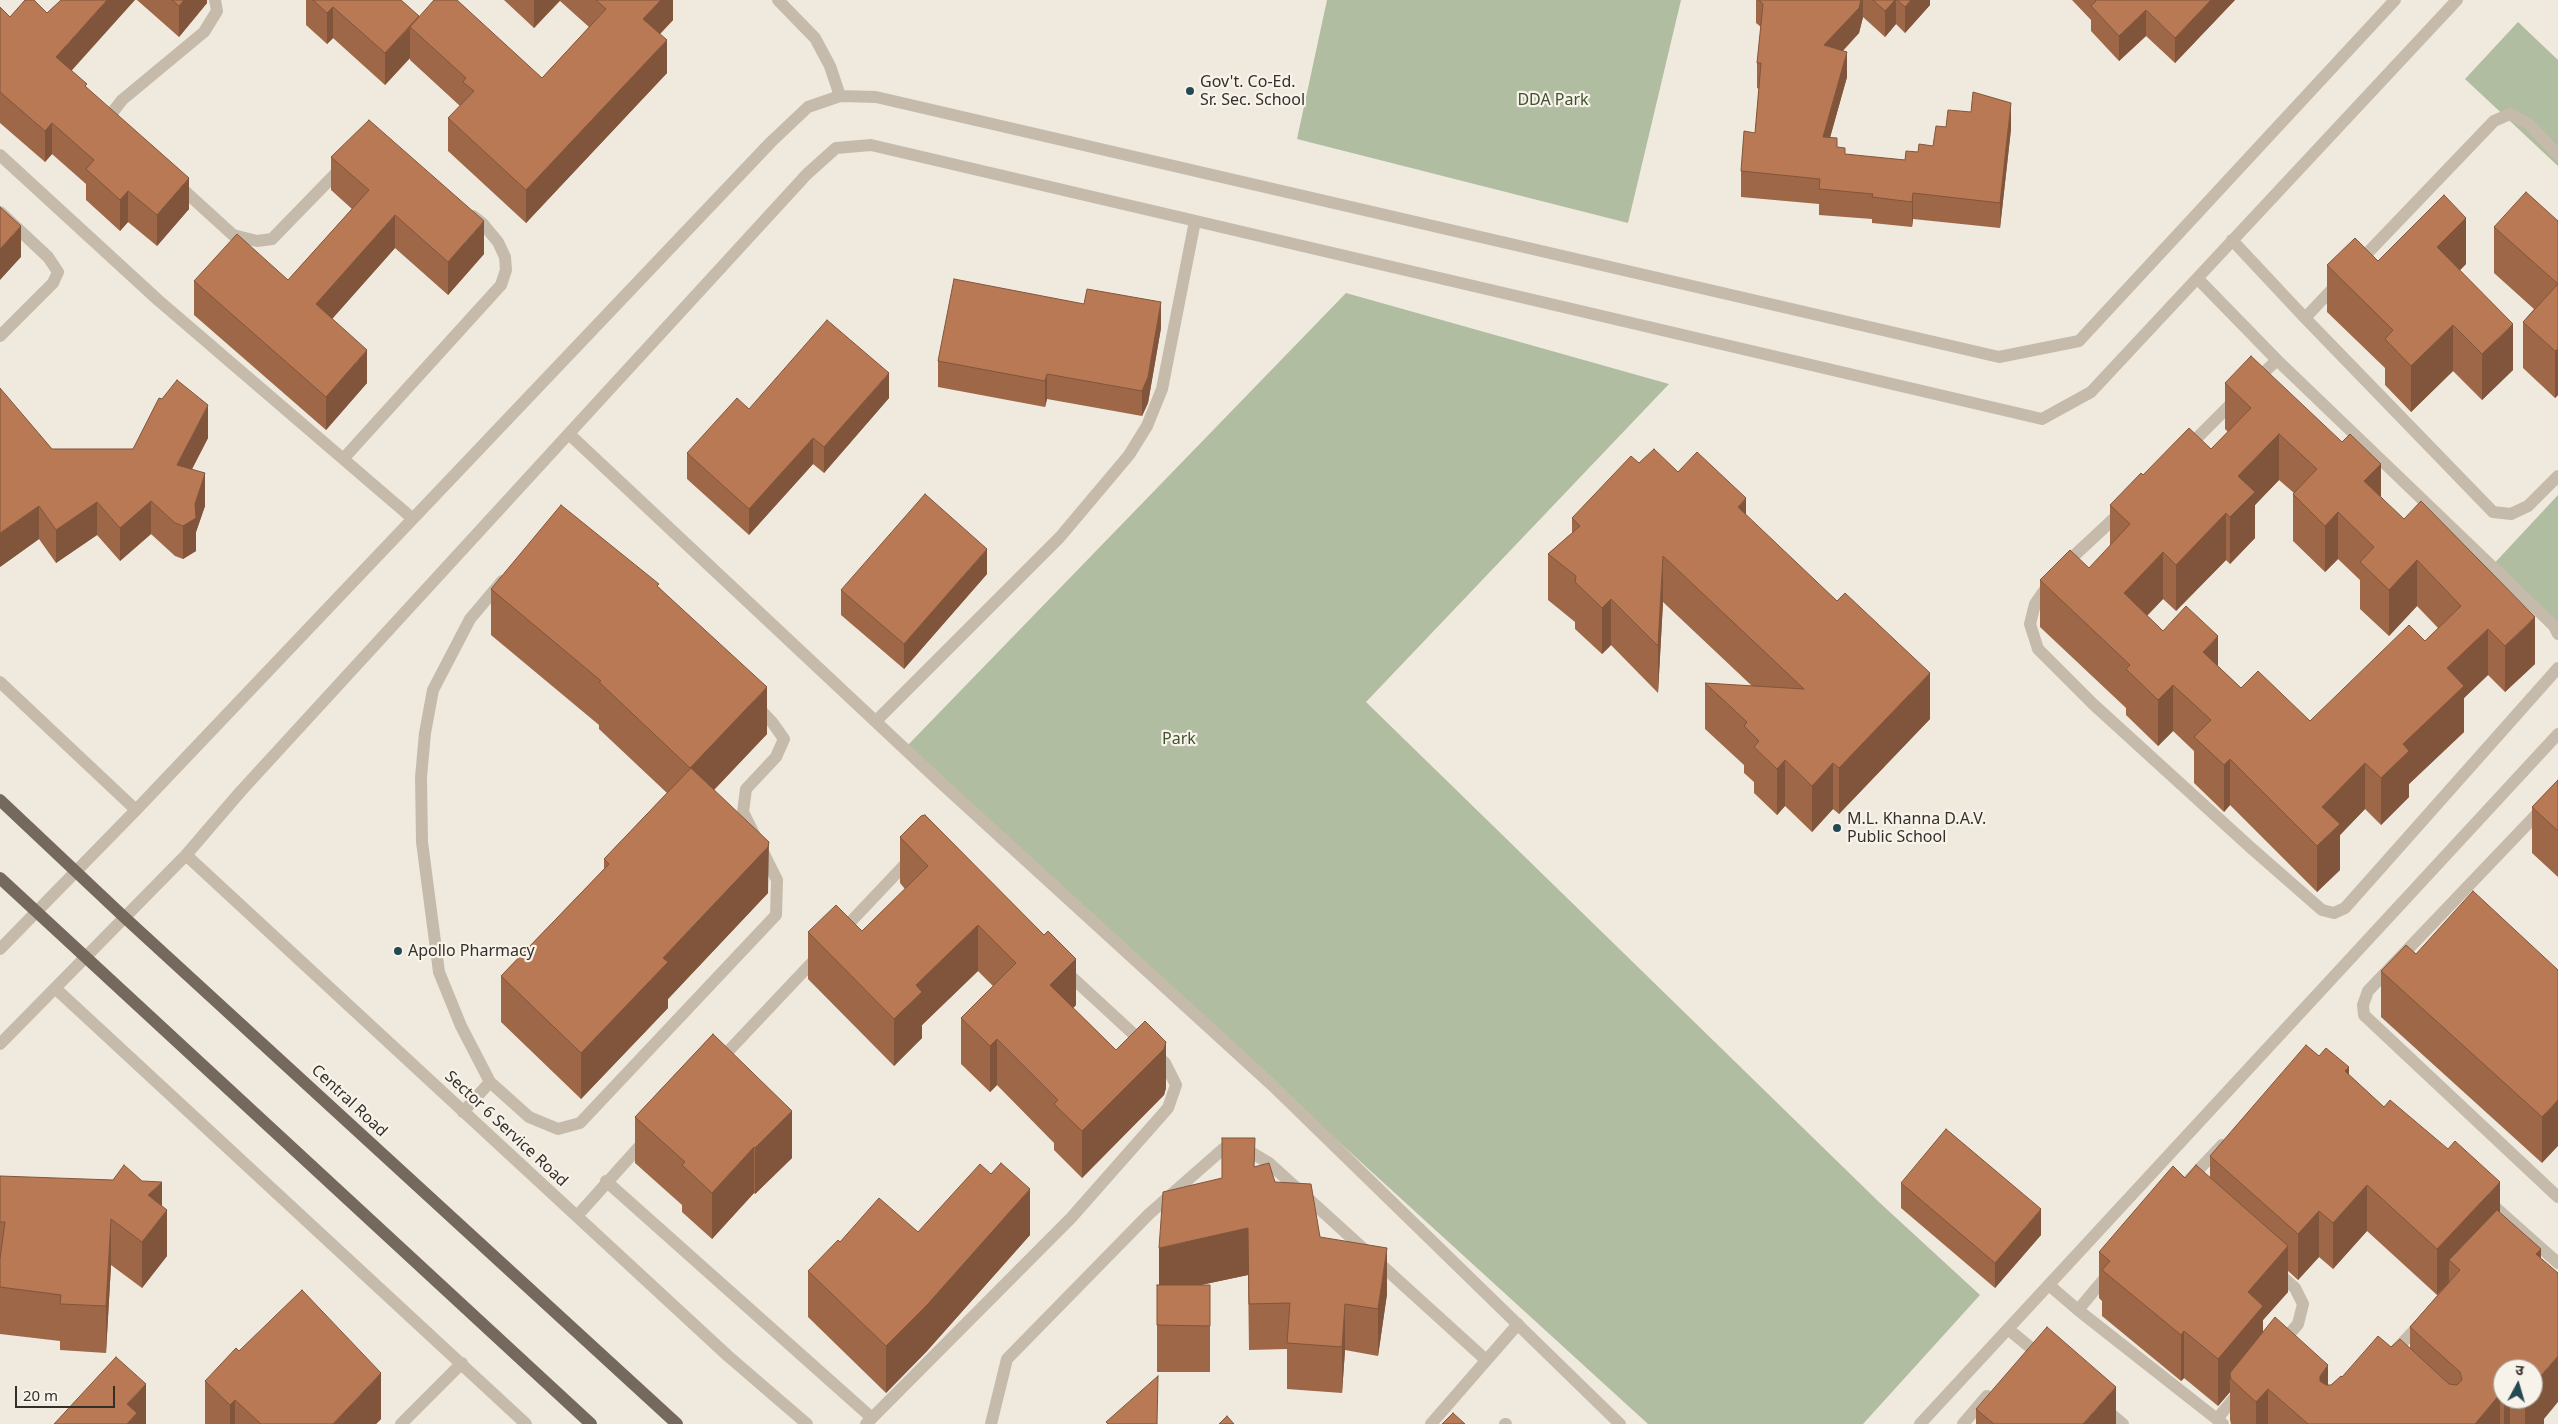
<!DOCTYPE html>
<html>
<head>
<meta charset="utf-8">
<style>
  body { margin:0 }
  #map { position:relative; width:2558px; height:1424px; overflow:hidden; background:#f0eade; font-family:"Noto Sans","Noto Sans Devanagari",sans-serif }
  canvas { display:block }
  .north { position:absolute; left:2493px; top:1359px; width:50px; height:50px; box-sizing:border-box; background:#f8f3ea; border:1px solid #aaa59d; border-radius:50%; rotate:6deg; font-size:14px; font-weight:700; line-height:20px; text-align:center; color:#352f2a }
  .north::after { content:''; display:block; margin:auto; width:18px; height:22px; background:#244952; clip-path:polygon(50% 0,100% 100%,50% 72%,0 100%) }
  .scale { position:absolute; left:15px; top:1386px; width:100px; height:22px; box-sizing:border-box; border:2px solid #352f2a; border-top:0; padding-left:6px; font-size:15px; line-height:18px; white-space:nowrap; color:#352f2a; -webkit-text-stroke:4px #f8f3ea; paint-order:stroke }
</style>
</head>
<body>
<div id="map">
<canvas width="2558" height="1424"></canvas>
<div class="north">उ</div>
<div class="scale">20 m</div>
</div>
<script>
const ctx = document.querySelector('canvas').getContext('2d');
ctx.lineJoin = 'round';
function fillPath(path, color) {
  ctx.fillStyle = color;
  ctx.fill(path, 'evenodd');
}
function shape(rows) {
  const path = new Path2D();
  for (const r of rows) {
    path.moveTo(r[0], r[1]);
    for (let i = 2; i < r.length; i += 2) path.lineTo(r[i], r[i + 1]);
  }
  return path;
}
function stroke(path, color, width, dash) {
  ctx.strokeStyle = color;
  ctx.lineWidth = width;
  ctx.lineCap = dash ? 'butt' : 'round';
  ctx.setLineDash(dash || []);
  ctx.stroke(path);
}
function write(font, color, halo, rows, align = 'center') {
  ctx.font = font + ' "Noto Sans",sans-serif';
  ctx.lineWidth = 4.5;
  ctx.setLineDash([]);
  ctx.textBaseline = 'middle';
  ctx.strokeStyle = halo;
  ctx.fillStyle = color;
  for (const [text, x, y, turn = 0] of rows) {
    ctx.save();
    ctx.translate(x, y);
    ctx.rotate((+turn || 0) * Math.PI / 180);
    ctx.textAlign = isNaN(turn) ? turn : align;
    if (halo) ctx.strokeText(text, 0, 0);
    ctx.fillText(text, 0, 0);
    ctx.restore();
  }
}
const green = shape([
  [1327,0,1681,0,1628,223,1297,139],
  [2518,22,2558,60,2558,166,2465,79],
  [1346,293,1669,384,1366,702,1880,1203,1980,1295,1863,1424,1648,1424,906,747],
  [2558,495,2558,632,2489,569]
]);
const minor = shape([
  [778,0,815,38,830,66,840,96],
  [115,127,112,113,122,100,204,32,217,11,215,0],
  [0,155,158,300,412,518],
  [177,184,233,235,257,241,272,239,343,166],
  [0,212,48,257,58,272,53,283,0,336],
  [2232,240,2305,318,2493,512,2511,514,2528,506,2558,476],
  [2357,264,2494,121,2510,114,2529,124,2558,155],
  [2198,279,2277,360,2554,626,2558,634],
  [2305,318,2339,282],
  [2255,381,2277,360],
  [569,434,939,781,1272,1085,1620,1424],
  [2186,449,2237,398],
  [344,458,501,285,506,270,505,257,498,242,483,224,473,216],
  [2063,566,2121,512],
  [2049,584,2035,604,2030,624,2038,649,2093,704,2250,847,2322,910,2334,913,2345,908,2558,668],
  [0,682,136,810],
  [876,721,1060,537,1129,455,1147,426,1162,389,1195,221],
  [2558,792,2368,991,2363,1005,2364,1015,2558,1197],
  [186,855,728,1356,807,1424],
  [841,932,911,858],
  [0,949,136,810,771,142,808,107,840,96,876,97,1999,357,2079,341,2395,0],
  [55,988,526,1424],
  [0,1044,186,855,241,791,807,174,836,148,871,145,2042,419,2091,392,2457,0],
  [719,1061,820,954],
  [490,1082,461,1026,439,972,422,842,421,777,425,733,433,690,470,619,502,581],
  [463,1112,490,1082,529,1117,558,1129,580,1123,776,915,777,880,743,812,746,789,776,757,784,739,772,722,756,705],
  [2189,1180,2222,1145],
  [606,1181,872,1418],
  [2487,1200,2558,1263],
  [577,1216,647,1138],
  [2276,1271,2295,1288,2303,1304,2298,1324,2281,1344],
  [2109,1273,2078,1310,2223,1424],
  [2049,1285,2078,1310],
  [2008,1329,2031,1348],
  [2392,1354,2421,1323],
  [2104,1408,2123,1424],
  [2217,1419,2240,1391],
  [401,1424,462,1363],
  [866,1424,1071,1218,1168,1108,1176,1085,1165,1063,1064,970],
  [991,1424,1007,1359,1149,1214,1223,1149,1242,1147,1269,1163,1486,1360],
  [1431,1424,1518,1324],
  [1505,1424,1506,1424],
  [1920,1424,2558,734],
  [1963,1424,1987,1396]
]);
const major = shape([
  [0,800,123,916,677,1424],
  [0,878,591,1424]
]);
const wall = shape([
  [137,0,207,0,207,3,179,37],
  [306,0,401,0,419,17,542,78,589,27,560,1,534,28,504,0,673,0,673,20,660,34,667,73,526,223,448,151,448,118,460,106,410,60,410,58,385,85,333,38,327,44,306,25],
  [1756,0,1930,0,1930,5,1905,33,1896,24,1885,37,1863,17,1859,33,1843,51,1847,77,1830,138,1837,147,1845,154,1905,160,1918,152,1933,146,1946,127,2011,129,2000,228,1913,219,1912,227,1872,223,1872,219,1819,215,1819,204,1741,197,1741,171,1755,133,1759,89,1757,88,1757,63,1761,27,1756,23],
  [2072,0,2235,0,2175,63,2146,36,2119,61,2091,31,2091,20],
  [0,7,10,17,47,13,72,71,189,209,157,246,128,222,120,231,86,200,86,184,52,154,45,162,0,123],
  [331,157,484,254,448,295,395,248,332,319,367,383,326,430,194,315,194,281,288,280,352,209,331,190],
  [2558,221,2558,395,2555,398,2523,368,2523,322,2534,309,2494,273,2494,227],
  [2466,264,2460,270,2513,370,2482,400,2453,371,2411,412,2385,385,2385,368,2327,312,2327,265],
  [1161,328,1148,403,1142,416,1047,399,1045,407,938,387,938,361],
  [2225,383,2381,498,2535,664,2505,692,2488,675,2464,698,2464,732,2409,784,2409,797,2381,825,2365,809,2340,835,2340,870,2317,892,2230,805,2224,812,2194,783,2194,751,2173,731,2158,746,2126,715,2126,708,2040,627,2040,580,2089,568,2110,546,2110,505,2143,475,2211,449,2228,432,2225,429],
  [2279,480,2294,493,2293,494,2293,541,2325,572,2338,559,2360,580,2360,609,2389,636,2417,606,2438,628,2425,641,2310,721,2241,688,2218,666,2163,631,2147,616,2163,599,2176,611,2226,560,2230,564,2255,538,2255,505],
  [889,398,824,473,813,464,749,535,687,479,687,453,749,409],
  [208,438,192,469,205,506,196,532,196,551,183,559,175,556,151,534,120,561,97,535,56,563,39,539,0,567,52,449,133,449],
  [1639,463,1678,472,1746,515,1930,719,1839,814,1833,809,1812,832,1785,806,1777,815,1754,793,1754,782,1744,773,1744,765,1705,729,1705,683,1752,686,1663,602,1658,693,1611,645,1602,654,1575,629,1575,622,1548,600,1548,554,1572,533,1572,518],
  [987,574,904,669,841,615,841,590],
  [659,587,767,734,714,790,768,893,668,999,668,1008,581,1099,501,1022,501,976,604,869,604,859,667,793,599,729,599,725,491,635,491,589],
  [2558,780,2558,877,2532,853,2532,807],
  [900,837,1076,1005,1073,1008,1116,1050,1166,1088,1164,1095,1082,1178,1054,1150,1054,1143,997,1085,990,1092,961,1064,961,1018,993,986,978,971,922,1025,922,1038,894,1066,808,979,808,932,862,931,905,889,900,883],
  [2416,954,2558,970,2542,1163,2381,1017,2381,971],
  [713,1034,792,1158,755,1194,754,1193,712,1239,682,1212,682,1205,635,1163,635,1117],
  [2319,1056,2349,1075,2500,1213,2541,1259,2544,1424,2231,1424,2230,1420,2230,1392,2218,1406,2184,1378,2181,1381,2102,1316,2102,1301,2099,1298,2099,1252,2210,1177,2210,1156],
  [2367,1231,2437,1295,2444,1288,2410,1327,2410,1349,2391,1347,2342,1377,2331,1385,2328,1385,2263,1332,2263,1320,2288,1292,2288,1271,2298,1280,2319,1257,2333,1269],
  [2503,1369,2533,1399,2503,1399],
  [1255,1167,1275,1182,1320,1237,1387,1294,1378,1356,1345,1350,1342,1393,1287,1389,1287,1349,1249,1350,1248,1275,1200,1285,1210,1285,1210,1372,1157,1372,1157,1285,1159,1285,1222,1178],
  [0,1176,162,1206,167,1256,142,1288,111,1265,106,1353,60,1350,60,1341,0,1334],
  [1901,1183,2041,1235,1995,1288,1901,1208],
  [918,1232,1030,1235,927,1351,886,1393,808,1317,808,1271,840,1242],
  [239,1351,381,1419,376,1424,205,1424,205,1381],
  [1976,1409,2116,1424,1976,1424]
]);
const shadedWall = shape([
  [107,0,135,0,56,88,56,57],
  [184,0,207,0,207,3,179,37,179,6],
  [534,0,560,0,534,28],
  [661,0,673,0,673,20,643,52,643,19],
  [1861,0,1863,0,1863,17,1859,33,1824,70,1824,45],
  [1895,0,1896,0,1896,24,1885,37,1885,11],
  [1911,0,1930,0,1930,5,1905,33,1905,7],
  [2211,0,2235,0,2175,63,2175,38],
  [333,7,333,38,327,44,327,13],
  [2146,10,2146,36,2119,61,2119,36],
  [410,27,410,58,385,85,385,53],
  [667,40,667,73,526,223,526,190],
  [1847,52,1847,77,1823,162,1823,137],
  [2011,103,2011,129,2000,228,2000,203],
  [52,123,52,154,45,162,45,131],
  [189,178,189,209,157,246,157,215],
  [128,191,128,222,120,231,120,200],
  [1913,193,1913,219,1912,227,1912,202],
  [395,215,395,248,316,337,316,304],
  [2466,218,2466,264,2437,293,2437,247],
  [484,221,484,254,448,295,448,262],
  [21,226,21,257,0,280,0,249],
  [1161,302,1161,328,1148,403,1142,416,1142,391],
  [2513,324,2513,370,2482,400,2482,354],
  [2453,325,2453,371,2411,412,2411,366],
  [2558,349,2558,395,2555,398,2555,351],
  [367,350,367,383,326,430,326,397],
  [889,373,889,398,824,473,824,447],
  [1047,374,1047,399,1045,407,1045,381],
  [208,405,208,438,177,498,177,465],
  [2279,434,2279,480,2255,505,2255,538,2230,564,2230,517,2238,476],
  [813,438,813,464,749,535,749,509],
  [2381,464,2381,510,2364,481],
  [205,473,205,506,196,532,196,551,183,559,183,526,195,504],
  [1746,498,1746,545,1738,507],
  [151,501,151,534,120,561,120,528],
  [97,502,97,535,56,563,56,530],
  [39,506,39,539,0,567,0,533],
  [2338,512,2338,559,2325,572,2325,526],
  [2226,513,2226,560,2176,611,2176,565],
  [987,549,987,574,904,669,904,644],
  [2163,552,2163,599,2124,639,2124,593],
  [1663,556,1663,602,1658,693,1658,646],
  [2417,560,2417,606,2389,636,2389,590],
  [1611,599,1611,645,1602,654,1602,608],
  [2535,617,2535,664,2505,692,2505,646],
  [2488,629,2488,675,2464,698,2464,732,2409,784,2409,797,2381,825,2381,778,2403,744,2447,668],
  [2218,636,2218,682,2203,652],
  [1930,673,1930,719,1839,814,1839,768],
  [2173,685,2173,731,2158,746,2158,700],
  [767,687,767,734,690,815,690,768],
  [2230,759,2230,805,2224,812,2224,765],
  [1785,760,1785,806,1777,815,1777,769],
  [1833,763,1833,809,1812,832,1812,786],
  [2365,763,2365,809,2340,835,2340,870,2317,892,2317,846,2322,807],
  [769,842,768,893,668,999,668,1008,581,1099,581,1053,663,958],
  [978,925,978,971,922,1025,922,1038,894,1066,894,1019,916,985],
  [1076,959,1076,1005,1050,1032,1050,985],
  [997,1039,997,1085,990,1092,990,1046],
  [1166,1042,1166,1088,1164,1095,1082,1178,1082,1131],
  [2349,1067,2349,1113,2345,1071],
  [2558,1100,2558,1146,2542,1163,2542,1117],
  [792,1111,792,1158,755,1194,755,1148],
  [754,1147,754,1193,712,1239,712,1193],
  [162,1182,162,1216,167,1210,167,1256,142,1288,142,1242,148,1195],
  [2500,1182,2500,1228,2460,1270,2449,1260,2449,1283,2437,1295,2437,1249],
  [2367,1185,2367,1231,2333,1269,2333,1223],
  [1030,1189,1030,1235,927,1351,886,1393,886,1346],
  [2041,1209,2041,1235,1995,1288,1995,1263],
  [2319,1211,2319,1257,2298,1280,2298,1234],
  [111,1219,111,1265,106,1353,106,1306],
  [1248,1228,1248,1275,1159,1294,1159,1248],
  [2288,1246,2288,1292,2263,1320,2263,1352,2230,1373,2230,1392,2218,1406,2218,1359,2248,1292],
  [1387,1248,1387,1294,1378,1356,1378,1309],
  [2541,1249,2541,1295,2536,1254],
  [1345,1304,1345,1350,1342,1393,1342,1347],
  [2184,1331,2184,1378,2181,1381,2181,1335],
  [2558,1356,2558,1402,2544,1419,2544,1424,2525,1424,2525,1404,2530,1399,2533,1399,2533,1395,2539,1378],
  [2328,1365,2328,1411,2320,1423,2320,1376],
  [381,1373,381,1419,376,1424,333,1424],
  [146,1384,146,1424,127,1424,127,1404],
  [2116,1387,2116,1424,2083,1424],
  [2268,1389,2268,1424,2256,1424,2256,1402],
  [2500,1394,2500,1424,2475,1424],
  [2504,1399,2510,1399,2510,1424,2504,1424],
  [235,1400,235,1424,230,1424,230,1405]
]);
const building = shape([
  [25,0,34,0,47,13,61,0,107,0,56,57,87,84,85,86,189,178,157,215,128,191,120,200,86,169,94,160,52,123,45,131,0,92,0,7,10,17,25,0],
  [172,0,184,0,179,6,172,0],
  [313,0,401,0,419,16,385,53,333,7,327,13,313,0],
  [434,0,457,0,542,78,606,9,596,0,661,0,643,19,667,40,526,190,448,118,474,91,463,82,466,78,410,27,434,0],
  [1759,0,1861,0,1859,8,1824,45,1847,52,1823,137,1837,138,1837,147,1845,148,1845,154,1905,160,1906,151,1918,152,1919,144,1933,146,1936,126,1946,127,1948,110,1971,112,1973,92,2011,103,2000,203,1913,193,1912,202,1872,197,1873,194,1819,189,1820,179,1741,171,1744,131,1755,133,1761,63,1757,63,1763,4,1759,0],
  [1873,0,1895,0,1885,11,1873,0],
  [1897,0,1911,0,1905,7,1897,0],
  [2096,0,2211,0,2175,38,2146,10,2119,36,2091,6,2096,1,2096,0],
  [369,120,484,221,448,262,395,215,316,304,367,350,326,397,194,281,237,234,288,280,369,190,331,157,369,120],
  [2526,192,2558,221,2558,349,2555,351,2523,322,2558,284,2494,227,2526,192],
  [2444,195,2466,218,2437,247,2513,324,2482,354,2453,325,2411,366,2385,339,2393,330,2327,265,2355,238,2378,261,2444,195],
  [0,207,21,226,0,249,0,207],
  [954,279,1084,304,1087,289,1161,302,1148,377,1142,391,1047,374,1045,381,938,361,954,279],
  [827,320,889,373,824,447,813,438,749,509,687,453,737,398,749,409,827,320],
  [2251,356,2342,442,2350,434,2381,464,2364,481,2404,519,2421,501,2535,617,2505,646,2488,629,2447,668,2464,686,2403,744,2409,751,2381,778,2365,763,2322,807,2340,824,2317,846,2230,759,2224,765,2194,737,2211,720,2173,685,2158,700,2126,669,2130,665,2040,580,2070,550,2089,568,2130,524,2110,505,2141,473,2143,475,2189,428,2211,449,2251,408,2225,383,2251,356],
  [2279,434,2317,469,2293,494,2325,526,2338,512,2374,547,2360,562,2389,590,2417,560,2461,606,2425,641,2409,625,2310,721,2258,671,2241,688,2203,652,2218,636,2186,606,2163,631,2124,593,2163,552,2176,565,2226,513,2230,517,2255,492,2238,476,2279,434],
  [177,380,208,405,177,465,205,473,195,504,196,518,183,526,175,523,151,501,120,528,97,502,56,530,39,506,0,533,0,388,52,449,133,449,159,398,162,399,177,380],
  [1654,449,1678,472,1697,452,1746,498,1738,507,1837,601,1845,593,1930,673,1839,768,1833,763,1812,786,1785,760,1777,769,1754,747,1759,741,1744,726,1747,722,1705,683,1804,689,1663,556,1658,646,1611,599,1602,608,1575,582,1576,576,1548,554,1580,526,1572,518,1631,456,1639,463,1654,449],
  [925,494,987,549,904,644,841,590,925,494],
  [561,505,659,584,657,586,767,687,690,768,599,682,601,681,491,589,561,505],
  [691,768,769,842,768,847,663,958,668,962,581,1053,501,976,609,864,604,859,691,768],
  [2558,780,2558,831,2532,807,2558,780],
  [925,815,1044,935,1048,931,1076,959,1050,985,1116,1050,1145,1021,1166,1042,1164,1049,1082,1131,1054,1104,1058,1100,997,1039,990,1046,961,1018,1016,963,978,925,916,985,922,992,894,1019,808,932,836,905,862,931,928,866,900,837,921,816,925,815],
  [2473,891,2558,970,2558,1100,2542,1117,2381,971,2406,945,2416,954,2473,891],
  [713,1034,792,1111,755,1148,754,1147,712,1193,682,1165,685,1162,635,1117,713,1034],
  [2306,1045,2319,1056,2326,1048,2349,1067,2345,1071,2384,1107,2390,1100,2448,1149,2455,1141,2500,1182,2437,1249,2367,1185,2333,1223,2319,1211,2298,1234,2210,1156,2306,1045],
  [1946,1129,2041,1209,1995,1263,1901,1183,1946,1129],
  [1222,1138,1255,1138,1254,1167,1269,1163,1275,1182,1311,1184,1320,1237,1387,1248,1378,1309,1345,1304,1342,1347,1287,1343,1290,1303,1249,1304,1248,1228,1159,1248,1163,1192,1222,1178,1222,1138],
  [1001,1163,1030,1189,927,1305,886,1346,808,1271,838,1240,840,1242,879,1198,918,1232,980,1164,991,1174,1001,1163],
  [124,1165,142,1181,162,1182,148,1195,167,1210,142,1242,111,1219,106,1306,60,1304,61,1295,0,1287,0,1259,5,1222,0,1222,0,1176,113,1180,124,1165],
  [2196,1165,2288,1246,2248,1292,2263,1306,2218,1359,2184,1331,2181,1335,2102,1270,2110,1261,2099,1252,2173,1166,2185,1178,2196,1165],
  [2497,1210,2541,1249,2536,1254,2558,1273,2558,1356,2539,1378,2544,1383,2533,1395,2533,1369,2503,1369,2503,1397,2500,1394,2475,1424,2308,1424,2268,1389,2256,1402,2231,1379,2230,1373,2275,1317,2328,1365,2320,1376,2320,1381,2326,1385,2331,1385,2341,1376,2342,1377,2378,1336,2391,1347,2400,1339,2449,1384,2457,1385,2462,1380,2460,1372,2410,1327,2460,1270,2449,1260,2497,1210],
  [1157,1285,1210,1285,1210,1326,1157,1325,1157,1285],
  [302,1290,381,1373,333,1424,261,1424,235,1400,230,1405,205,1381,236,1348,239,1351,302,1290],
  [2047,1327,2116,1387,2083,1424,1994,1424,1976,1409,2047,1327],
  [116,1357,146,1384,127,1404,137,1413,127,1424,54,1424,116,1357],
  [1158,1376,1157,1424,1108,1424,1106,1422,1158,1376],
  [2519,1399,2530,1399,2525,1404,2519,1399],
  [1453,1413,1465,1424,1442,1424,1453,1413],
  [1227,1416,1234,1424,1219,1424,1227,1416]
]);
const markers = [
  [1190,91,5,"#244952"],
  [1837,828,5,"#244952"],
  [398,951,5,"#244952"]
];
const poiNames = [
  ["Gov't. Co-Ed.",1200,82],
  ["Sr. Sec. School",1200,100],
  ["M.L. Khanna D.A.V.",1847,819],
  ["Public School",1847,837],
  ["Apollo Pharmacy",408,951]
];
const parkNames = [
  ["DDA Park",1553,100],
  ["Park",1179,739]
];
const streetNames = [
  ["Central Road",349,1101,43],
  ["Sector 6 Service Road",506,1129,43]
];
fillPath(green, '#b0bda0');
stroke(minor, '#c6bbab', 12);
stroke(major, '#75685d', 12);
fillPath(wall, '#9e6848');
fillPath(shadedWall, '#81553b');
fillPath(building, '#b87954');
stroke(building, '#81553b', 1);
for (const [x, y, r, color] of markers) {
  const dot = new Path2D();
  dot.arc(x, y, r, 0, 2 * Math.PI);
  ctx.fillStyle = color;
  ctx.fill(dot);
  stroke(dot, '#f8f3ea', 2);
}
write('16px', '#352f2a', '#f8f3ea', poiNames, 'left');
write('16px', '#415130', '#f8f3ea', parkNames);
write('16px', '#352f2a', '#f8f3ea', streetNames);
</script>
</body>
</html>
